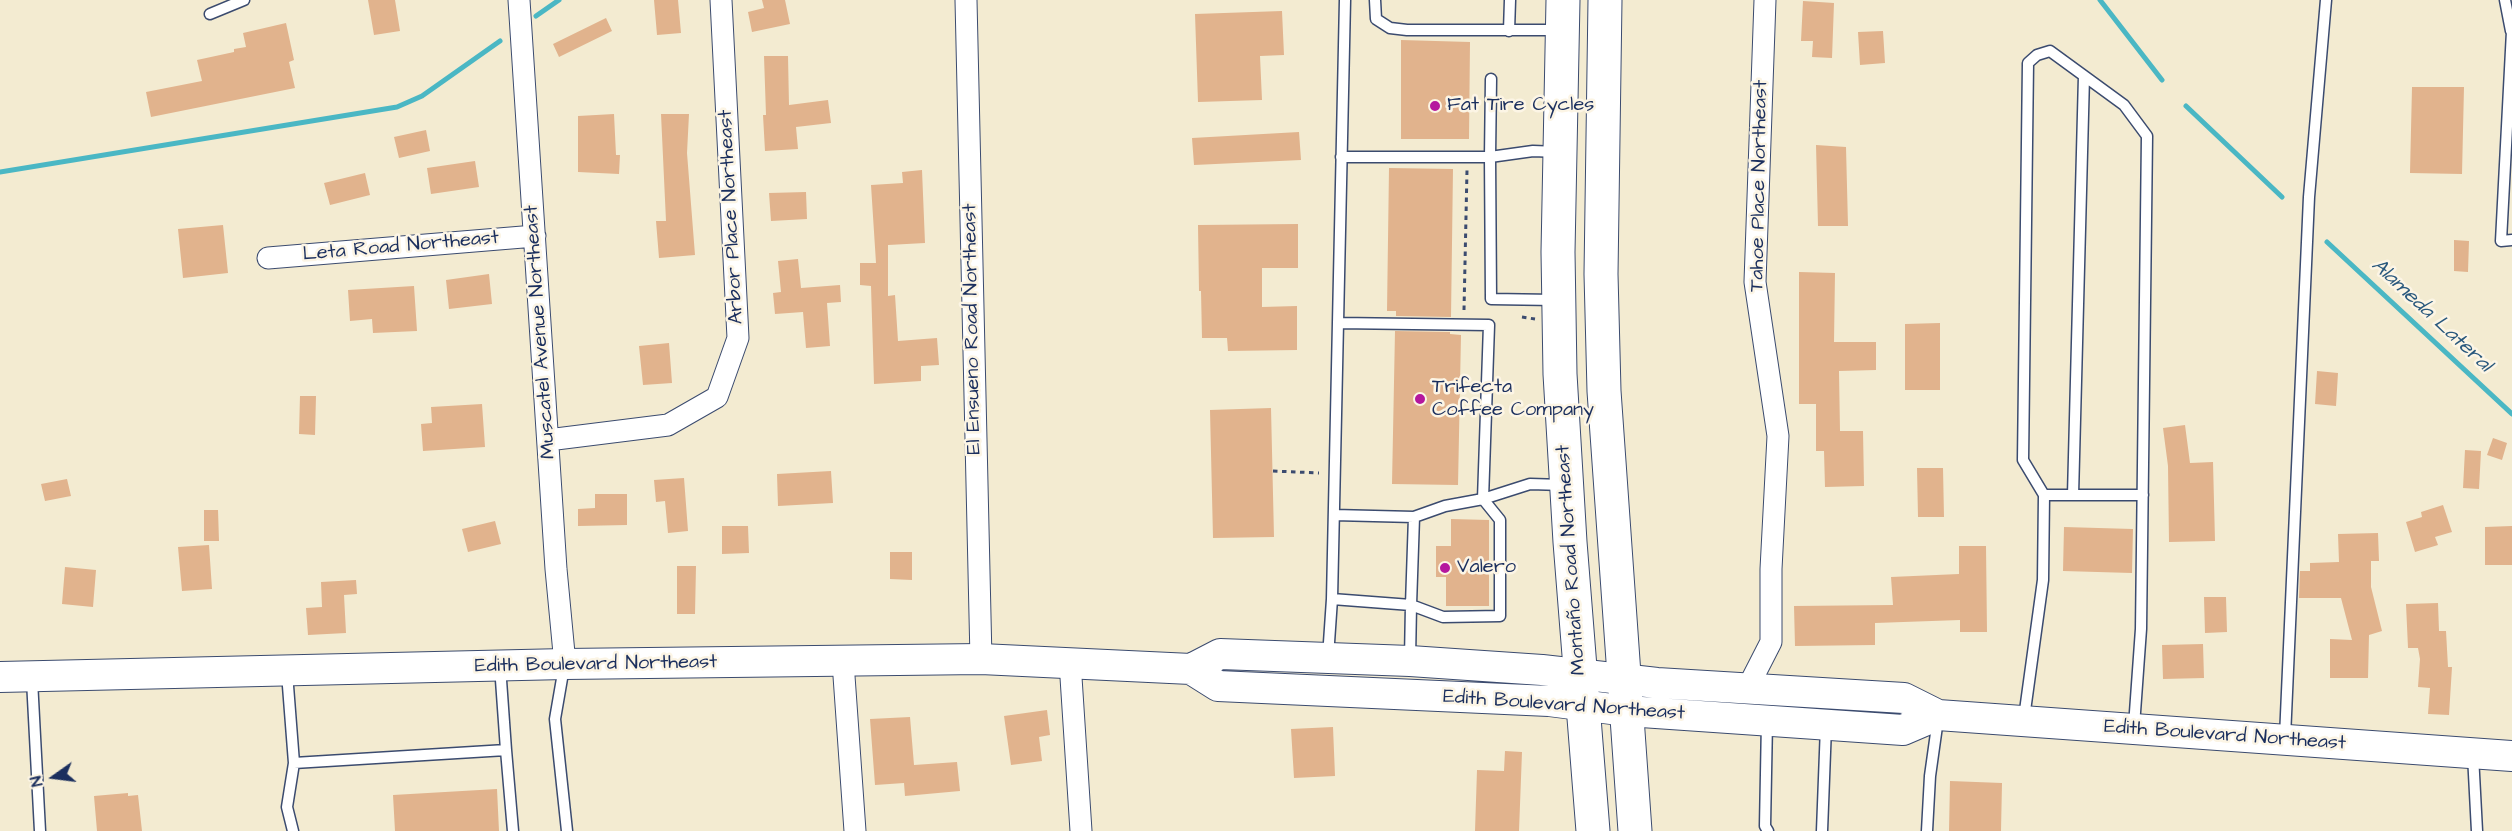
<!DOCTYPE html>
<html>
<head>
<meta charset="utf-8">
<style>
  body { margin:0 }
  #map { position:relative; width:2512px; height:831px; overflow:hidden; background:#f3ebd1; font-family:"Architects Daughter",sans-serif }
  canvas { display:block }
  .north { position:absolute; left:24px; top:747px; width:60px; height:60px; -webkit-text-stroke:4px #fcf5e5; paint-order:stroke; rotate:256deg; font-size:16px; font-weight:700; line-height:24px; text-align:center; color:#1b2f5e }
  .north::after { content:''; display:block; margin:auto; width:21px; height:27px; background:#1b2f5e; clip-path:polygon(50% 0,100% 100%,50% 72%,0 100%) }
</style>
</head>
<body>
<div id="map">
<canvas width="2512" height="831"></canvas>
<div class="north">N</div>
</div>
<script>
const ctx = document.querySelector('canvas').getContext('2d');
ctx.lineJoin = 'round';
function shape(rows) {
  const path = new Path2D();
  for (const r of rows) {
    path.moveTo(r[0], r[1]);
    for (let i = 2; i < r.length; i += 2) path.lineTo(r[i], r[i + 1]);
  }
  return path;
}
function stroke(path, color, width, dash) {
  ctx.strokeStyle = color;
  ctx.lineWidth = width;
  ctx.lineCap = dash ? 'butt' : 'round';
  ctx.setLineDash(dash || []);
  ctx.stroke(path);
}
function fillPath(path, color) {
  ctx.fillStyle = color;
  ctx.fill(path, 'evenodd');
}
function write(font, color, halo, rows, align = 'center') {
  ctx.font = font + ' "Architects Daughter",sans-serif';
  ctx.lineWidth = 5;
  ctx.setLineDash([]);
  ctx.textBaseline = 'middle';
  ctx.strokeStyle = halo;
  ctx.fillStyle = color;
  for (const [text, x, y, turn = 0] of rows) {
    ctx.save();
    ctx.translate(x, y);
    ctx.rotate((+turn || 0) * Math.PI / 180);
    ctx.textAlign = isNaN(turn) ? turn : align;
    if (halo) ctx.strokeText(text, 0, 0);
    ctx.fillText(text, 0, 0);
    ctx.restore();
  }
}
const stream = shape([
  [2100,0,2162,80],
  [536,16,559,0],
  [2186,106,2282,197],
  [0,172,397,107,422,96,500,41],
  [2327,242,2512,414]
]);
const building = shape([
  [368,0,395,0,400,31,374,35],
  [654,0,678,0,681,33,657,35],
  [762,0,785,0,790,24,752,32,748,12,764,8],
  [1803,1,1834,3,1832,58,1812,57,1813,41,1801,41],
  [1282,11,1284,55,1260,56,1262,100,1198,102,1195,14],
  [606,18,612,31,559,57,553,44],
  [286,23,294,60,289,62,295,88,151,117,146,92,202,81,197,60,234,52,234,49,246,47,243,33],
  [1883,31,1885,63,1860,65,1858,32],
  [1401,40,1470,42,1469,139,1401,139],
  [764,56,788,56,789,105,828,100,831,123,796,127,798,149,765,151,763,115,766,115],
  [2412,87,2464,87,2462,174,2410,173],
  [614,114,616,155,620,155,619,174,578,172,578,116],
  [661,114,689,114,687,153,695,255,659,258,656,221,666,221],
  [426,130,430,151,399,158,394,137],
  [1299,132,1301,160,1194,165,1192,138],
  [1816,145,1846,147,1848,226,1818,226],
  [475,161,479,187,431,194,427,168],
  [1389,168,1453,169,1451,317,1396,316,1396,311,1387,311],
  [922,170,925,243,888,245,888,296,895,295,898,341,937,338,939,365,921,366,921,381,874,384,871,286,860,285,860,263,876,263,871,185,903,183,902,172],
  [365,173,370,195,330,205,324,183],
  [806,192,807,219,771,221,769,193],
  [1298,224,1298,268,1262,268,1262,307,1297,306,1297,350,1228,351,1227,338,1202,338,1201,291,1199,291,1198,225],
  [223,225,228,273,183,278,178,229],
  [2454,240,2469,241,2468,272,2454,271],
  [798,259,801,288,840,285,841,302,827,303,830,346,806,348,803,312,775,314,773,293,781,292,778,261],
  [1799,272,1835,273,1834,342,1876,342,1876,370,1839,371,1840,431,1863,431,1864,486,1825,487,1824,451,1816,451,1816,404,1799,404],
  [489,274,492,304,449,309,446,280],
  [414,286,417,331,373,333,372,319,350,321,348,290],
  [1940,323,1940,390,1905,390,1905,324],
  [1395,331,1450,332,1450,334,1461,335,1458,485,1392,484],
  [669,343,672,383,643,385,639,346],
  [2317,371,2338,373,2336,406,2315,404],
  [300,396,316,396,315,435,299,434],
  [482,404,485,447,423,451,421,424,432,423,431,407],
  [1271,408,1274,537,1213,538,1210,410],
  [2185,425,2190,463,2213,462,2215,541,2169,542,2168,466,2163,428],
  [2493,438,2507,443,2502,460,2487,455],
  [2465,450,2481,451,2479,489,2463,488],
  [1917,468,1943,468,1944,517,1918,517],
  [831,471,833,503,778,506,777,474],
  [684,478,688,531,668,533,665,501,656,502,654,480],
  [67,479,71,496,45,501,41,484],
  [595,494,627,494,627,525,578,526,578,509,595,508],
  [2443,505,2452,532,2435,537,2438,545,2415,552,2406,522,2422,517,2421,512],
  [204,510,218,510,219,541,204,541],
  [1451,519,1489,520,1489,606,1446,606,1446,577,1436,577,1436,546,1451,546],
  [495,521,501,544,468,552,462,529],
  [722,526,748,526,749,553,722,554],
  [2512,526,2512,565,2485,565,2485,527],
  [2064,527,2133,529,2132,573,2063,571],
  [2378,533,2379,561,2371,561,2371,587,2382,631,2369,635,2368,678,2330,678,2330,639,2352,640,2341,598,2299,598,2300,571,2310,571,2310,563,2339,562,2338,534],
  [209,545,212,589,182,591,178,547],
  [1959,546,1986,546,1987,632,1960,632,1960,620,1875,623,1875,645,1795,646,1794,606,1893,605,1891,577,1959,574],
  [890,552,912,552,912,580,890,579],
  [677,566,696,566,695,614,677,614],
  [65,567,96,570,93,607,62,604],
  [356,580,357,594,344,595,346,633,308,635,306,608,322,607,321,582],
  [2204,597,2226,597,2227,632,2205,633],
  [2438,603,2439,631,2446,631,2448,667,2452,667,2449,715,2428,714,2430,688,2418,687,2420,659,2418,648,2408,648,2406,604],
  [2203,644,2204,678,2163,679,2162,645],
  [1047,710,1050,735,1039,737,1042,761,1011,765,1004,716],
  [910,717,914,765,957,762,960,791,905,796,904,783,875,785,870,719],
  [1333,727,1335,776,1294,778,1291,729],
  [1505,751,1522,752,1519,831,1475,831,1477,770,1504,771],
  [1950,781,2002,783,2001,831,1949,831],
  [497,789,499,831,395,831,393,795],
  [128,793,128,796,138,795,142,831,97,831,94,796]
]);
const path = shape([
  [1464,310,1467,170],
  [1522,317,1535,319],
  [1273,471,1319,473]
]);
const lane = shape([
  [1375,0,1376,19,1390,28,1407,30,1558,30],
  [2505,0,2511,31],
  [210,14,244,0],
  [1509,31,1510,0],
  [2512,31,2501,241,2512,240],
  [1341,157,1490,157,1491,79],
  [1555,300,1491,299,1490,157,1533,151,1558,152],
  [1338,323,1489,325,1483,499,1500,520,1500,616,1443,617,1411,605,1414,517,1445,506,1483,499,1530,484,1563,485],
  [2044,495,2143,495],
  [2073,495,2084,76],
  [1334,515,1414,517],
  [1332,599,1345,0],
  [1328,657,1332,599,1411,605,1410,659],
  [564,667,555,719,567,831],
  [287,673,294,763,506,750,500,666],
  [32,680,40,831],
  [2024,718,2043,580,2044,495,2023,460,2028,63,2037,55,2050,51,2124,105,2147,136,2141,629,2134,726],
  [1767,721,1765,826,1768,831],
  [2285,737,2309,197,2326,0],
  [506,750,513,831],
  [2473,755,2477,831],
  [293,831,287,807,294,763],
  [1822,831,1826,726],
  [1927,831,1930,776,1938,719]
]);
const street = shape([
  [519,0,556,569,565,664],
  [966,0,981,659],
  [268,258,535,236],
  [548,440,668,425,717,397,738,338,721,0],
  [843,662,855,831],
  [1070,662,1081,831],
  [1747,689,1771,642,1771,569,1778,436,1755,282,1765,0]
]);
const secondary = shape([
  [1191,669,1220,654,1410,661,1542,670,1657,683,1904,698,1938,715,2512,756],
  [0,677,565,664,981,659,1191,669,1218,686,1549,701,1627,711,1903,730,1938,715]
]);
const primary = shape([
  [1563,0,1558,252,1560,374,1570,542,1593,831],
  [1605,0,1601,274,1604,391,1635,831]
]);
const markers = [
  [1435,106,6,"#b5179e"],
  [1420,399,6,"#b5179e"],
  [1445,568,6,"#b5179e"]
];
const poiNames = [
  ["Fat Tire Cycles",1447,106],
  ["Trifecta",1432,388],
  ["Coffee Company",1432,411],
  ["Valero",1457,568]
];
const streetNames = [
  ["Tahoe Place Northeast",1760,186,-89],
  ["Arbor Place Northeast",732,217,-93],
  ["Leta Road Northeast",401,247,-5],
  ["El Ensueno Road Northeast",973,329,-91],
  ["Muscatel Avenue Northeast",541,332,-94],
  ["Montaño Road Northeast",1572,560,-94],
  ["Edith Boulevard Northeast",596,665,-1],
  ["Edith Boulevard Northeast",1564,706,4],
  ["Edith Boulevard Northeast",2225,736,4]
];
const waterNames = [
  ["Alameda Lateral",2431,316,43]
];
stroke(stream, '#4ab7c4', 5);
fillPath(building, '#e1b38d');
stroke(lane, '#3b4b6f', 13);
stroke(street, '#3b4b6f', 23);
stroke(secondary, '#3b4b6f', 32);
stroke(primary, '#3b4b6f', 35);
stroke(path, '#3b4b6f', 3, [4.5, 4.5]);
stroke(lane, '#fff', 10);
stroke(street, '#fff', 21);
stroke(secondary, '#fff', 30);
stroke(primary, '#fff', 33);
for (const [x, y, r, color] of markers) {
  const dot = new Path2D();
  dot.arc(x, y, r, 0, 2 * Math.PI);
  ctx.fillStyle = color;
  ctx.fill(dot);
  stroke(dot, '#fcf5e5', 2);
}
write('20px', '#1b2f5e', '#fcf5e5', poiNames, 'left');
write('20px', '#1b2f5e', '#fcf5e5', streetNames);
write('italic 21px', '#29587d', '#fcf5e5', waterNames);
</script>
</body>
</html>
